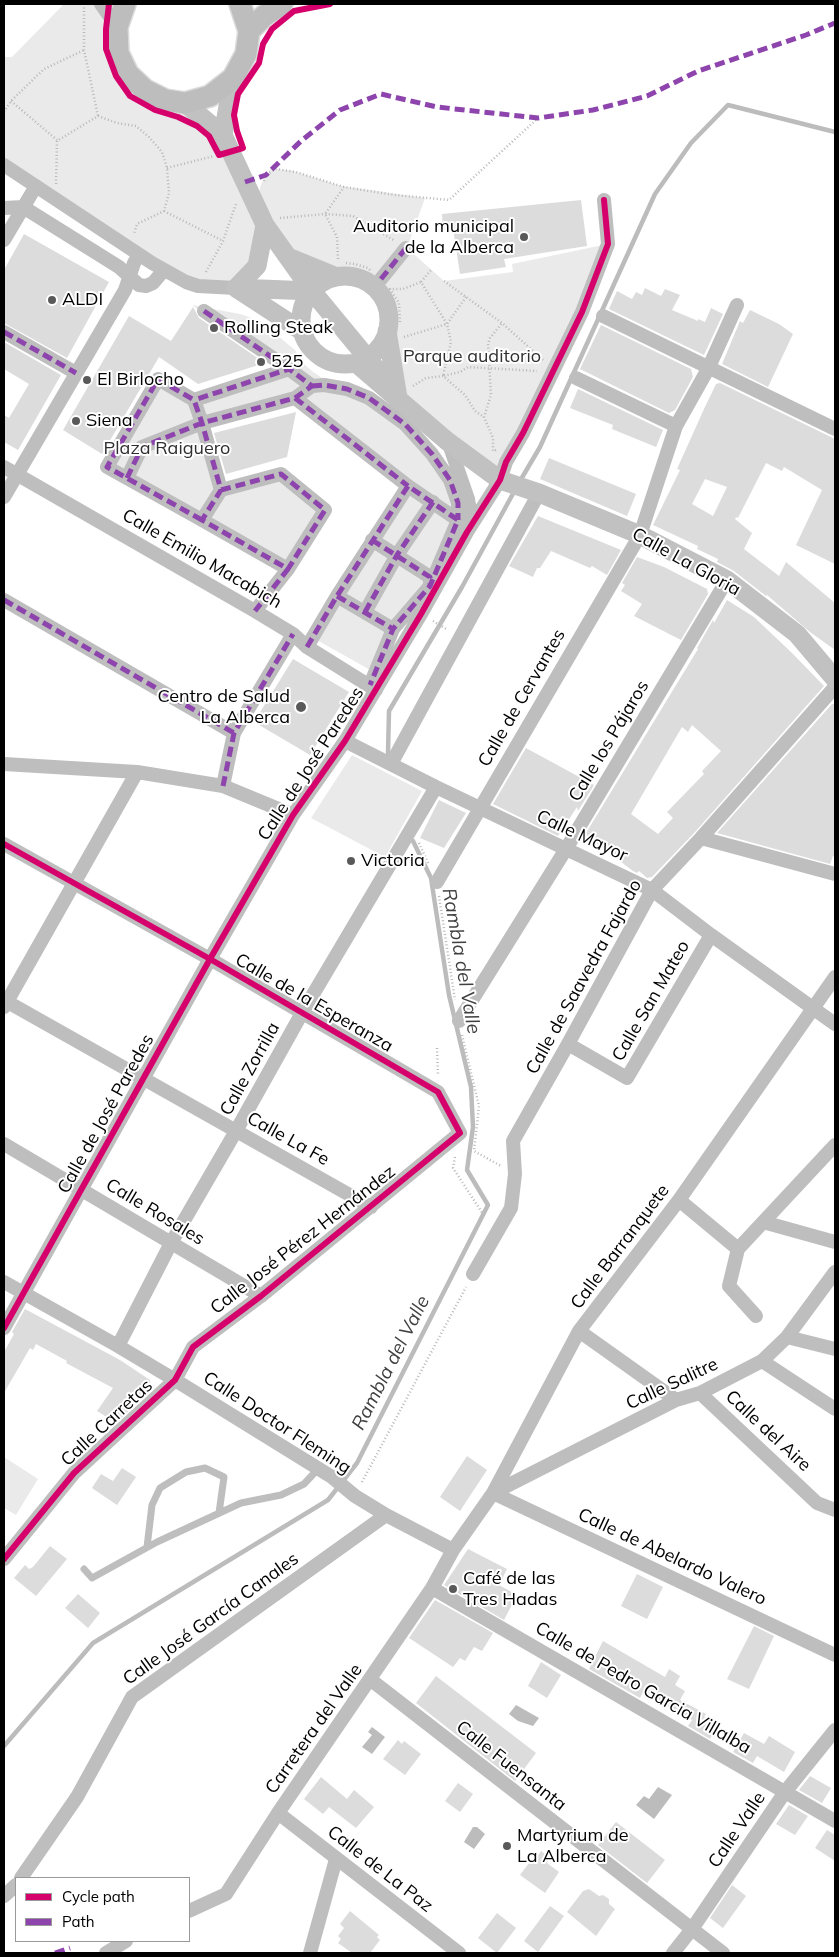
<!DOCTYPE html>
<html>
<head>
<meta charset="utf-8">
<style>
  body { margin:0 }
  #map { position:relative; width:839px; height:1957px; overflow:hidden; background:#fff; font-family:Mulish,sans-serif }
  canvas { display:block }
  .frame { position:absolute; inset:0; border:5px solid #000; pointer-events:none }
  .legend { position:absolute; left:15px; top:1877px; width:175px; height:65px; box-sizing:border-box; background:#fff; border:1px solid #999; margin:0; padding:6px 9px; list-style:none; font-size:15px; color:#000 }
  .legend li { display:flex; align-items:center; gap:10px; height:25px }
  .legend b { width:25px; border:1px solid #999 }
</style>
</head>
<body>
<div id="map">
<canvas width="839" height="1957"></canvas>
<div class="frame"></div>
<ul class="legend">
<li><b style="height:6px;background:#d6006c"></b>Cycle path</li>
<li><b style="height:6px;background:#8e44ad"></b>Path</li>
</ul>
</div>
<script>
const ctx = document.querySelector('canvas').getContext('2d');
ctx.lineJoin = 'round';
function fillPath(path, color) {
  ctx.fillStyle = color;
  ctx.fill(path, 'evenodd');
}
function shape(rows) {
  const path = new Path2D();
  for (const r of rows) {
    if (r.length === 3) {
      path.moveTo(r[0] + r[2], r[1]);
      path.arc(r[0], r[1], r[2], 0, 2 * Math.PI);
      continue;
    }
    path.moveTo(r[0], r[1]);
    for (let i = 2; i < r.length; i += 2) path.lineTo(r[i], r[i + 1]);
  }
  return path;
}
function stroke(path, color, width, dash) {
  ctx.strokeStyle = color;
  ctx.lineWidth = width;
  ctx.lineCap = dash ? 'butt' : 'round';
  ctx.setLineDash(dash || []);
  ctx.stroke(path);
}
function write(font, color, halo, rows, align = 'center') {
  ctx.font = font + ' Mulish,sans-serif';
  ctx.lineWidth = 4;
  ctx.setLineDash([]);
  ctx.textBaseline = 'middle';
  ctx.strokeStyle = halo;
  ctx.fillStyle = color;
  for (const [text, x, y, turn = 0] of rows) {
    ctx.save();
    ctx.translate(x, y);
    ctx.rotate((+turn || 0) * Math.PI / 180);
    ctx.textAlign = isNaN(turn) ? turn : align;
    if (halo) ctx.strokeText(text, 0, 0);
    ctx.fillText(text, 0, 0);
    ctx.restore();
  }
}
const green = shape([
  [64,4,101,4,128,74,223,135,256,205,261,184,271,168,293,171,341,186,425,198,407,248,444,281,513,272,512,264,608,244,500,480,398,398,387,331,388,316,384,301,378,292,367,282,352,277,337,277,288,257,265,225,257,266,236,288,198,286,4,165,4,57,12,57],
  [192,305,240,314,260,321,295,350,303,363,313,372,327,381,372,394,454,478,461,539,372,671,315,639,404,489,293,404,208,428,226,487,282,473,327,508,290,572,105,467,158,373,196,397,282,369],
  [352,755,422,791,385,857,311,818],
  [4,1457,38,1479,16,1515,4,1508]
]);
const water = shape([
  [516,1705,539,1718,533,1726,518,1721,509,1714],
  [372,1727,385,1737,372,1754,362,1747,372,1735,368,1732],
  [658,1787,672,1795,654,1819,636,1805,644,1796,649,1799],
  [473,1827,477,1827,485,1834,474,1849,464,1842]
]);
const stream = shape([
  [520,481,540,447,655,194,691,143,728,105,835,132],
  [388,753,389,711,462,587,515,490],
  [4,1746,93,1643,328,1500,357,1463,488,1205,467,1170,473,1127,471,1087,449,995,431,878,413,841]
]);
const building = shape([
  [581,200,587,246,504,259,506,267,460,274,453,228,443,230,442,214],
  [24,234,109,282,67,358,4,323,4,270],
  [645,288,661,296,665,289,680,295,672,310,698,321,698,319,705,322,711,308,723,314,704,355,609,309,617,291,632,299,636,292,642,295],
  [193,307,199,318,265,363,198,384,159,357,102,454,63,430,129,316,171,341],
  [750,310,779,324,793,334,768,387,722,364,740,321,743,323],
  [601,325,691,369,693,377,675,410,669,413,580,369],
  [4,342,61,375,18,450,4,442,4,415,9,418,29,384,4,369],
  [720,383,835,439,835,564,796,545,822,490,784,467,782,471,766,463,738,518,736,517,735,519,752,533,744,549,779,576,786,562,835,603,835,650,810,632,767,595,766,596,734,571,717,562,718,559,697,549,698,546,653,525,680,470,677,469,704,409,716,384],
  [705,479,727,487,713,516,692,504],
  [578,389,663,430,656,447,612,429,613,425,570,408],
  [296,412,287,457,226,474,214,433],
  [549,458,636,494,627,516,540,479],
  [538,516,621,550,607,575,592,566,590,568,551,551,540,568,537,568,533,577,509,566],
  [637,557,664,567,707,589,708,594,681,640,634,616,642,604,621,591,625,585,622,583],
  [727,600,754,617,792,653,824,686,695,832,652,877,647,878,639,871,637,873,633,871,587,836,586,833,698,649,697,648,713,620,714,623],
  [692,725,721,751,702,771,704,774,667,812,673,818,658,834,631,814,682,727,688,732],
  [293,659,349,692,310,755,254,722],
  [832,704,835,704,835,855,833,856,830,864,717,833],
  [526,748,594,785,578,811,577,807,558,836,493,804],
  [439,800,466,813,444,848,420,838],
  [25,1309,120,1360,150,1380,151,1390,116,1423,97,1411,113,1388,66,1363,67,1361,36,1344,33,1350,30,1348,4,1393,4,1352,14,1334,12,1332],
  [467,1456,487,1470,460,1511,440,1497],
  [122,1468,136,1477,117,1505,92,1488,101,1474,113,1481],
  [50,1546,67,1559,36,1596,14,1578,25,1565,29,1569,33,1567],
  [468,1549,507,1569,499,1585,517,1595,504,1620,444,1585],
  [637,1574,663,1587,647,1619,621,1606],
  [78,1594,100,1613,88,1628,65,1608],
  [435,1600,493,1633,482,1651,474,1647,465,1661,460,1658,453,1667,409,1638],
  [754,1626,774,1636,749,1689,727,1679],
  [603,1641,665,1677,669,1669,680,1676,675,1685,685,1691,680,1700,706,1714,704,1717,718,1725,710,1739,688,1726,692,1720,643,1692,640,1698,589,1669],
  [541,1662,561,1675,547,1698,528,1686],
  [436,1676,536,1753,515,1781,416,1703],
  [744,1733,764,1744,769,1736,795,1752,784,1772,757,1756,753,1763,733,1752],
  [398,1740,402,1744,404,1741,421,1754,405,1775,383,1759],
  [810,1776,831,1788,822,1803,799,1790],
  [321,1777,347,1799,354,1790,374,1807,356,1828,329,1807,323,1814,304,1799],
  [458,1783,473,1794,460,1812,445,1801],
  [789,1805,808,1816,795,1835,776,1824],
  [616,1822,665,1860,647,1883,598,1845],
  [827,1830,835,1835,835,1861,815,1848],
  [541,1851,550,1858,547,1863,559,1872,545,1893,520,1875,529,1863,532,1864],
  [732,1885,746,1896,723,1928,710,1918],
  [589,1889,599,1896,603,1895,609,1899,609,1904,615,1909,596,1936,567,1912,583,1891],
  [550,1906,564,1916,538,1952,524,1941],
  [350,1911,379,1935,377,1937,380,1940,370,1953,352,1953,338,1943,341,1939,338,1936,344,1928,340,1924],
  [497,1913,516,1928,497,1953,478,1938]
]);
const path = shape([
  [84,4,84,50,98,116],
  [11,101,57,140],
  [4,112,11,101,44,69,84,50],
  [167,168,214,156],
  [264,181,266,175,276,169,296,172,344,187,395,195,449,200,538,118],
  [56,184,57,141,98,116,117,123,136,126,149,137,162,152,167,168,169,193,164,211,137,224,134,234],
  [164,211,223,241],
  [280,218,325,214,353,216,395,241],
  [338,259,337,237,325,214,344,187],
  [346,263,355,264,368,268,371,271],
  [206,272,223,241,236,204],
  [444,281,502,323,543,360],
  [466,297,447,324,451,342,443,376,460,372,468,367,537,371],
  [400,322,399,303,390,289,403,289,421,282],
  [404,337,447,324,421,282,431,270],
  [413,386,426,378,443,376,465,395,475,411,484,417],
  [496,450,493,451,493,438,484,417,491,395,488,344,490,338,502,323],
  [433,621,448,630],
  [419,843,429,865],
  [439,896,455,1000],
  [462,1035,479,1106,474,1151,501,1166],
  [437,1048,438,1075],
  [455,1157,453,1168,483,1214],
  [362,1482,466,1287]
]);
const lane = shape([
  [147,1547,152,1505,160,1488,186,1472,205,1468,224,1477,219,1513],
  [84,1569,92,1578,157,1542,241,1503,281,1495,304,1484,318,1469]
]);
const street = shape([
  [101,4,117,27],
  [4,165,152,263,186,282,198,286,236,288],
  [4,208,23,207,119,267,139,285,146,286,153,283,164,270],
  [4,240,36,186],
  [381,279,406,248],
  [204,311,289,369],
  [603,316,835,429],
  [4,332,76,373],
  [576,378,676,426],
  [312,386,324,385,347,389,369,398,405,424,432,454,450,480,458,503,458,520],
  [295,398,408,486],
  [448,441,468,499,470,511,467,528],
  [4,467,255,611,293,634,307,647,376,690],
  [127,478,142,447,202,423,295,398,312,386,289,369,194,400],
  [221,490,281,474,325,510,288,569],
  [4,497,125,290,134,263,139,255],
  [202,520,107,467,158,379,194,400,202,423,221,490,202,520,288,569,255,611],
  [372,540,430,577,430,586],
  [337,596,393,629],
  [4,600,234,733],
  [365,612,397,555,433,502],
  [307,647,337,596,408,486,458,520,430,586,393,629,370,685],
  [345,741,436,787,652,890,711,935,835,1024],
  [4,764,137,772,223,786,293,815],
  [391,764,539,493],
  [223,786,234,733,293,634],
  [701,838,835,874],
  [4,844,210,959,438,1092,460,1133,261,1296,193,1347,175,1380,74,1473,4,1559],
  [437,882,640,535,676,426,708,369,737,305],
  [4,1000,371,1207],
  [4,1007,137,772],
  [459,1021,566,849,727,580],
  [568,1044,627,1078,711,935],
  [4,1144,261,1296],
  [679,1200,738,1249,835,1145],
  [763,1222,835,1242],
  [738,1249,729,1286,756,1316],
  [473,1274,511,1208,515,1174,513,1141,568,1044,652,890,701,838,835,687],
  [4,1282,118,1346,175,1380,332,1477,355,1496,386,1515,453,1550],
  [4,1328,210,959,293,815,345,741,421,614,467,532,500,480,506,462,523,433,582,312,608,244,604,200],
  [579,1331,676,1400],
  [787,1337,835,1349],
  [118,1346,171,1243,236,1131,302,1013,436,787],
  [762,1361,835,1409],
  [700,1393,817,1503,835,1510],
  [493,1493,676,1400,700,1393,762,1361,787,1337,835,1272],
  [493,1493,835,1655],
  [432,1588,835,1821],
  [371,1680,723,1953],
  [278,1813,459,1953],
  [21,1878,77,1797,132,1697,386,1515],
  [4,1896,16,1885],
  [189,1911,226,1894,278,1813,432,1588,453,1550,493,1493,579,1331,679,1200,835,977],
  [106,1953,126,1941],
  [310,1953,336,1859],
  [673,1953,692,1929,785,1792,835,1730]
]);
const secondary = shape([
  [185,103,223,135,265,225,312,291,378,371],
  [223,135,233,78],
  [288,257,337,277],
  [345,320,44],
  [236,288,302,331],
  [236,288,312,291],
  [236,288,257,266,265,225],
  [387,331,398,398],
  [356,363,447,441,500,480,539,493,640,535,727,580,797,634,835,679]
]);
const primary = shape([
  [125,4,117,27,118,53,128,74,145,90,165,100,185,103,210,96,233,78,246,54,249,31,240,4],
  [249,31,264,16,282,4]
]);
const quiet = shape([
  [245,182,266,175,301,141,340,110,381,94,437,107,538,118,593,110,647,96,698,71,806,35,835,23],
  [381,279,406,248],
  [204,311,289,369],
  [4,332,76,373],
  [312,386,324,385,347,389,369,398,405,424,432,454,450,480,458,503,458,520],
  [295,398,408,486],
  [127,478,142,447,202,423,295,398,312,386,289,369,194,400],
  [221,490,281,474,325,510,288,569],
  [202,520,107,467,158,379,194,400,202,423,221,490,202,520,288,569,255,611],
  [372,540,430,577,430,586],
  [337,596,393,629],
  [4,600,234,733],
  [365,612,397,555,433,502],
  [307,647,337,596,408,486,458,520,430,586,393,629,370,685],
  [223,786,234,733,293,634],
  [55,1953,70,1948]
]);
const cycleway = shape([
  [109,4,106,29,106,49,116,76,130,96,155,110,178,117,197,126,209,136,219,155,243,148,237,131,234,115,238,94,259,63,263,44,272,29,294,11,330,4],
  [4,844,210,959,438,1092,460,1133,261,1296,193,1347,175,1380,74,1473,4,1559],
  [4,1328,210,959,293,815,345,741,421,614,467,532,500,480,506,462,523,433,582,312,608,244,604,200]
]);
const markers = [
  [524,237,5,"#595959"],
  [52,300,5,"#595959"],
  [214,328,5,"#595959"],
  [261,362,5,"#595959"],
  [87,380,5,"#595959"],
  [76,421,5,"#595959"],
  [301,707,6,"#595959"],
  [351,861,5,"#595959"],
  [453,1589,5,"#595959"],
  [507,1846,5,"#595959"]
];
const poiNames = [
  ["Auditorio municipal",514,227,"right"],
  ["de la Alberca",514,248,"right"],
  ["ALDI",62,300],
  ["Rolling Steak",224,328],
  ["525",271,362],
  ["El Birlocho",97,380],
  ["Siena",86,421],
  ["Centro de Salud",290,697,"right"],
  ["La Alberca",290,718,"right"],
  ["Victoria",361,861],
  ["Café de las",463,1579],
  ["Tres Hadas",463,1600],
  ["Martyrium de",517,1836],
  ["La Alberca",517,1857]
];
const parkNames = [
  ["Parque auditorio",472,357],
  ["Plaza Raiguero",167,449]
];
const streetNames = [
  ["Calle Emilio Macabich",202,559,30],
  ["Calle La Gloria",686,562,29],
  ["Calle de Cervantes",522,698,-60],
  ["Calle los Pájaros",609,741,-59],
  ["Calle de José Paredes",311,764,-57],
  ["Calle Mayor",582,836,25],
  ["Calle de Saavedra Fajardo",584,977,-61],
  ["Calle San Mateo",651,1001,-60],
  ["Calle de la Esperanza",314,1003,30],
  ["Calle Zorrilla",250,1069,-61],
  ["Calle de José Paredes",106,1114,-61],
  ["Calle La Fe",288,1139,29],
  ["Calle Rosales",155,1212,31],
  ["Calle José Pérez Hernández",303,1240,-38],
  ["Calle Barranquete",620,1247,-53],
  ["Calle Salitre",672,1384,-25],
  ["Calle Carretas",107,1423,-43],
  ["Calle Doctor Fleming",277,1423,33],
  ["Calle del Aire",768,1431,43],
  ["Calle de Abelardo Valero",672,1557,25],
  ["Calle José García Canales",211,1619,-36],
  ["Calle de Pedro Garcia Villalba",643,1688,30],
  ["Carretera del Valle",314,1729,-55],
  ["Calle Fuensanta",511,1766,38],
  ["Calle Valle",737,1830,-56],
  ["Calle de La Paz",380,1869,38]
];
const waterNames = [
  ["Rambla del Valle",461,961,80],
  ["Rambla del Valle",391,1363,-63]
];
fillPath(green, '#eaeaea');
fillPath(water, '#bcbcbc');
stroke(stream, '#bcbcbc', 4.5);
fillPath(building, '#dcdcdc');
stroke(primary, '#dbdbdb', 24);
stroke(path, '#b8b8b8', 2.5, [1, 2.5]);
stroke(lane, '#bebebe', 7);
stroke(street, '#bebebe', 14);
stroke(secondary, '#c1c1c1', 19);
stroke(primary, '#bdbdbd', 21);
stroke(quiet, '#8e44ad', 5, [10, 5]);
stroke(cycleway, '#d6006c', 6);
for (const [x, y, r, color] of markers) {
  const dot = new Path2D();
  dot.arc(x, y, r, 0, 2 * Math.PI);
  ctx.fillStyle = color;
  ctx.fill(dot);
  stroke(dot, '#fff', 2);
}
write('18px', '#000', '#fff', poiNames, 'left');
write('18px', '#2f2f2f', '#fff', parkNames);
write('18px', '#000', '#fff', streetNames);
write('italic 19px', '#404040', '#fff', waterNames);
</script>
</body>
</html>
